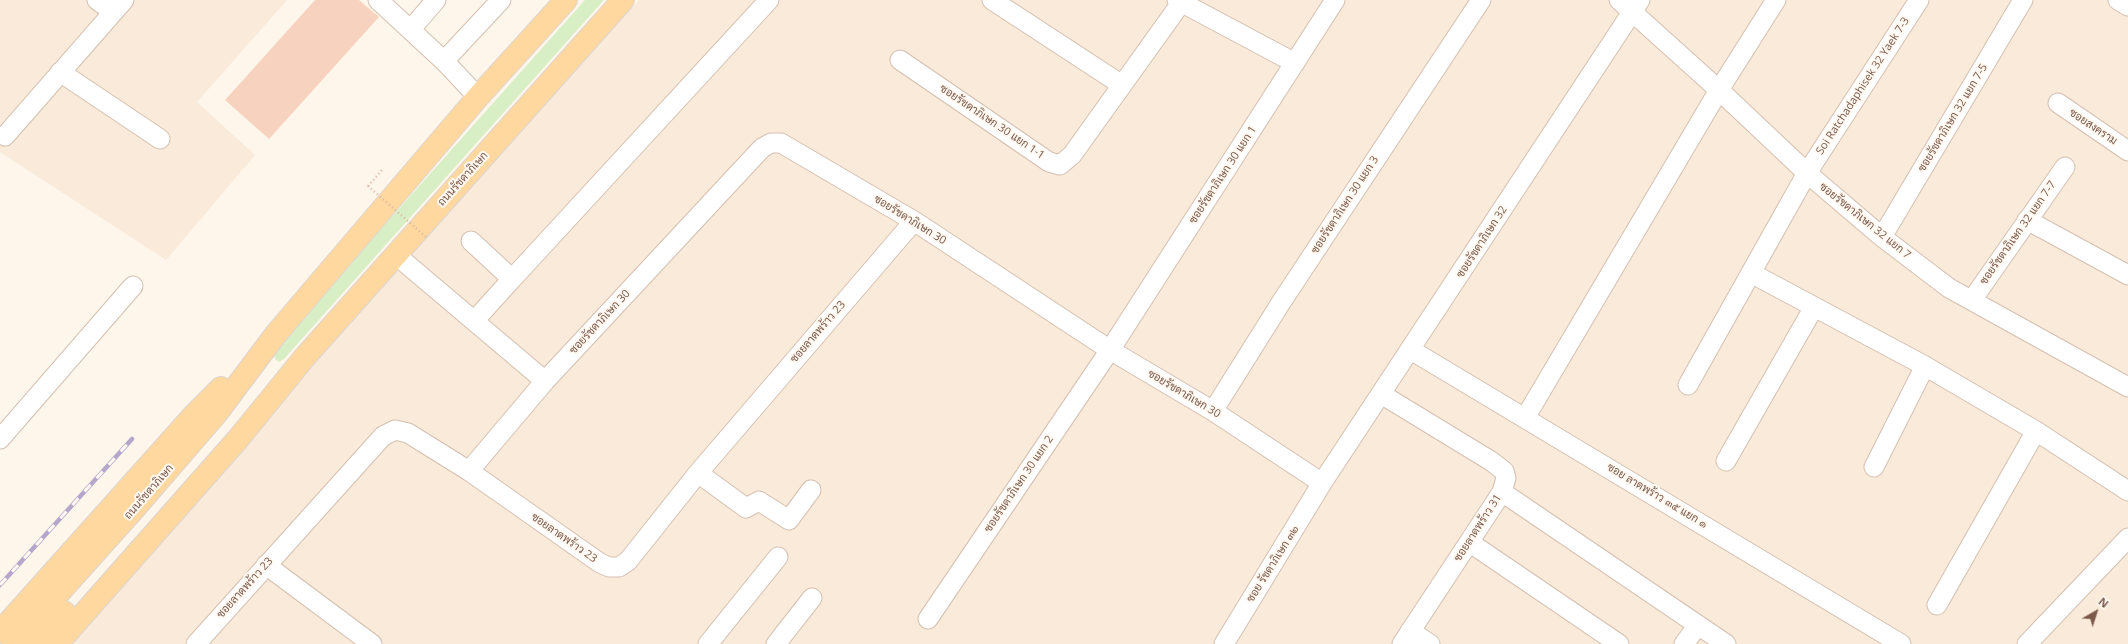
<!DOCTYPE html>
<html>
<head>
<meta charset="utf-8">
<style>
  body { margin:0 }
  #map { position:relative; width:2128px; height:644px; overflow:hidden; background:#fef6ea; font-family:"Open Sans",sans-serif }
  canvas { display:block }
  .north { position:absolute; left:2076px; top:592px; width:40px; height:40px; -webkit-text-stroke:3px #fff9f2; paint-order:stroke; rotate:39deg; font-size:11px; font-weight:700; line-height:16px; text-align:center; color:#7d5949 }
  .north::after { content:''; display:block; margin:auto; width:14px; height:18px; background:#7d5949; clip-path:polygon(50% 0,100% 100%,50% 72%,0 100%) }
</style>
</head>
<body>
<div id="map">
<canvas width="2128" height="644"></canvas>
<div class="north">N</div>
</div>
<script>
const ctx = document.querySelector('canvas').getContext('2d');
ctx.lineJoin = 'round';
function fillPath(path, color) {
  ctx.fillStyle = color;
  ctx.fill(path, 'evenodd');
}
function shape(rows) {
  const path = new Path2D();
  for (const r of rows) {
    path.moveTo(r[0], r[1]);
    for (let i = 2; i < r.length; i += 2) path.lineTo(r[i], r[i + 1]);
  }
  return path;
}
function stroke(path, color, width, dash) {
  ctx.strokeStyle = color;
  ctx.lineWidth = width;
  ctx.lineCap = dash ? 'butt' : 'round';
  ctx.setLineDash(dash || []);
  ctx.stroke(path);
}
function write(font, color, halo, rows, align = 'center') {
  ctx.font = font + ' "Open Sans",Sarabun,sans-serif';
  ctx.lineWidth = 4;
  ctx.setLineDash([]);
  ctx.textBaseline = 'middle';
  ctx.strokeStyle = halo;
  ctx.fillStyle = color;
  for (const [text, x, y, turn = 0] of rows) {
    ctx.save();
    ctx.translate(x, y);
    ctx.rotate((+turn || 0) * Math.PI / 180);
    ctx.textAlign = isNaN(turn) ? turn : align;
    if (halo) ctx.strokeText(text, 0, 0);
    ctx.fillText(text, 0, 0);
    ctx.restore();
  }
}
const residential = shape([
  [0,0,287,0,197,102,255,155,166,260,0,152],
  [639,0,2128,0,2128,644,67,644,403,264]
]);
const green = shape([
  [585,0,604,0,284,359,279,362,275,359,274,354,379,231]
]);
const building = shape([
  [315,0,359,0,379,17,269,139,225,100]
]);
const path = shape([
  [368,186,382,170]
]);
const minor = shape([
  [97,0,113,12],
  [378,0,444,61,478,97],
  [992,0,1122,85],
  [1177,0,1295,63],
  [1619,0,1719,90,1807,173,1882,237,1949,288,2128,387],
  [2118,0,2128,6],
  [411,29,436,0],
  [900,60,1049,162,1060,165,1072,155,1181,3],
  [444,61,501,0],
  [60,72,160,139],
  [2058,103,2128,151],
  [5,136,124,0],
  [2027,220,2128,275],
  [1882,237,2023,0],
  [471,241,512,279,769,0],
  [396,255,545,381,762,148,771,143,781,143,914,221,1110,350,1213,411,1322,483],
  [1751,273,1925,366,2036,431],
  [1972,300,2065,167],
  [474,321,512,279],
  [1411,350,1901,644],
  [1688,385,1807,173,1919,0],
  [1381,394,1491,461,1504,471,1506,478,1502,492,1402,644],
  [1213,411,1282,301,1481,0],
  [1525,418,1719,90,1776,0],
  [0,439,133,286],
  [1726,461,1814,307],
  [1874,467,1925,366],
  [469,471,545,381],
  [698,473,746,508,759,501,789,520,811,490],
  [1502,492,1726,644],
  [1469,542,1619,644],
  [266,565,372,644],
  [1937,605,2036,431,2128,491],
  [928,619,1110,350,1335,0],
  [1410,631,1430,644],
  [196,644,383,436,395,430,408,433,469,471,600,563,609,567,619,567,628,561,698,473,914,221],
  [708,644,778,557],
  [776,644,812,598],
  [1224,644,1322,483,1640,0],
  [1684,644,1698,625],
  [2027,644,2128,538]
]);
const major = shape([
  [0,632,194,415,221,388],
  [13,644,134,509,216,414,276,334,478,97,566,0],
  [36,644,64,612],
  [57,644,238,439,304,358,623,0]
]);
const rail = shape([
  [0,585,132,439]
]);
const pathBridge = shape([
  [368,186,426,237]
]);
const streetNames = [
  ["Soi Ratchadaphisek 32 Yaek 7-3",1863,86,-57],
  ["ซอยรัชดาภิเษก 32 แยก 7-5",1953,118,-59],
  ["ซอยรัชดาภิเษก 30 แยก 1-1",992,122,34],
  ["ซอยสงคราม",2093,127,34],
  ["ซอยรัชดาภิเษก 30 แยก 1",1223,175,-57],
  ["ถนนรัชดาภิเษก",463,179,-48],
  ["ซอยรัชดาภิเษก 30 แยก 3",1345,205,-57],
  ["ซอยรัชดาภิเษก 30",910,220,32],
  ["ซอยรัชดาภิเษก 32 แยก 7",1865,221,39],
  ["ซอยรัชดาภิเษก 32 แยก 7-7",2018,233,-55],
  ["ซอยรัชดาภิเษก 32",1482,242,-57],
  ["ซอยรัชดาภิเษก 30",600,322,-47],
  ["ซอยลาดพร้าว 23",818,332,-49],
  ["ซอยรัชดาภิเษก 30",1184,394,31],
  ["ซอยรัชดาภิเษก 30 แยก 2",1019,484,-56],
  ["ถนนรัชดาภิเษก",149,492,-49],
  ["ซอย ลาดพร้าว ๓๕ แยก ๑",1657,496,31],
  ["ซอยลาดพร้าว 31",1478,528,-57],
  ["ซอยลาดพร้าว 23",564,538,35],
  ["ซอย รัชดาภิเษก ๓๒",1273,564,-58],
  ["ซอยลาดพร้าว 23",245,588,-48]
];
fillPath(residential, '#f9eada');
fillPath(green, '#d8efc6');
fillPath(building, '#f7d3bf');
stroke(minor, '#d5bfb0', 21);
stroke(major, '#ddd4d0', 24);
stroke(path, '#ddb5a0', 2.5, [1, 3]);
stroke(minor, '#fff', 19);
stroke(major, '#ffd8a0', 22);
stroke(rail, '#b8a5cb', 4.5);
stroke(rail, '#fff9f2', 3, [9]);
stroke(pathBridge, '#ddb5a0', 2.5, [1, 3]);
write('11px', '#7d5949', '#fff9f2', streetNames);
</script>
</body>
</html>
